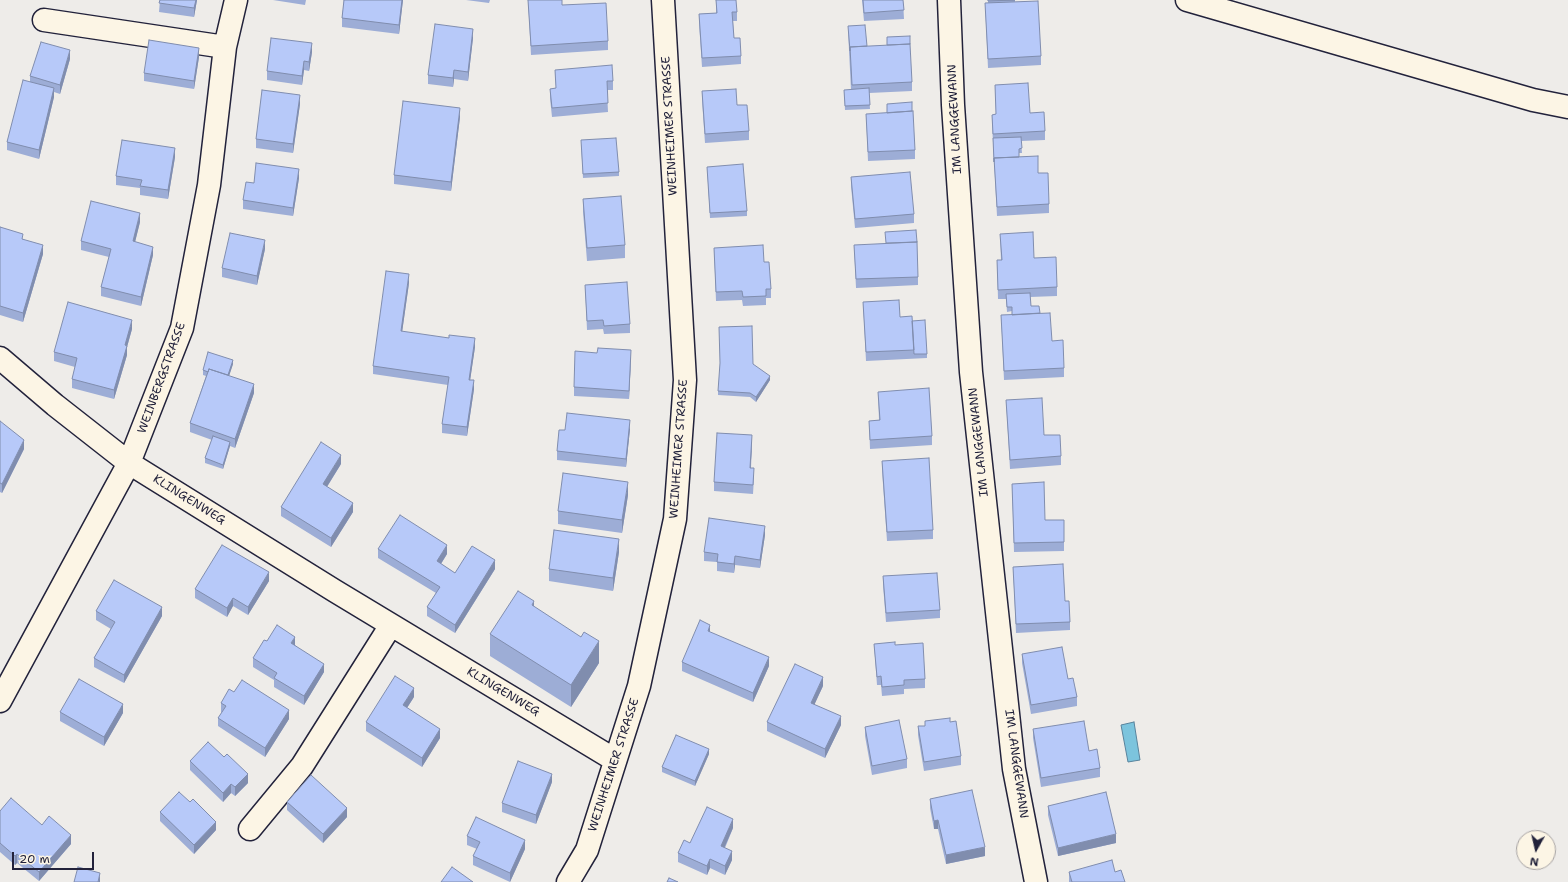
<!DOCTYPE html>
<html>
<head>
<meta charset="utf-8">
<style>
  body { margin:0 }
  #map { position:relative; width:1568px; height:882px; overflow:hidden; background:#eeece9; font-family:"Shantell Sans",sans-serif }
  canvas { display:block }
  .north { position:absolute; left:1516px; top:830px; width:40px; height:40px; box-sizing:border-box; background:#fcf5e5; border:1px solid #a5a1a1; border-radius:50%; rotate:188deg; font-size:11px; font-weight:700; line-height:16px; text-align:center; color:#22223b }
  .north::after { content:''; display:block; margin:auto; width:14px; height:18px; background:#22223b; clip-path:polygon(50% 0,100% 100%,50% 72%,0 100%) }
  .scale { position:absolute; left:12px; top:852px; width:82px; height:18px; box-sizing:border-box; border:2px solid #22223b; border-top:0; padding-left:5px; font-size:12px; line-height:14px; white-space:nowrap; color:#22223b; -webkit-text-stroke:3px #fcf5e5; paint-order:stroke }
</style>
</head>
<body>
<div id="map">
<canvas width="1568" height="882"></canvas>
<div class="north">N</div>
<div class="scale">20 m</div>
</div>
<script>
const ctx = document.querySelector('canvas').getContext('2d');
ctx.lineJoin = 'round';
function fillPath(path, color) {
  ctx.fillStyle = color;
  ctx.fill(path, 'evenodd');
}
function shape(rows) {
  const path = new Path2D();
  for (const r of rows) {
    path.moveTo(r[0], r[1]);
    for (let i = 2; i < r.length; i += 2) path.lineTo(r[i], r[i + 1]);
  }
  return path;
}
function stroke(path, color, width, dash) {
  ctx.strokeStyle = color;
  ctx.lineWidth = width;
  ctx.lineCap = dash ? 'butt' : 'round';
  ctx.setLineDash(dash || []);
  ctx.stroke(path);
}
function write(font, color, halo, rows, align = 'center') {
  ctx.font = font + ' "Shantell Sans",sans-serif';
  ctx.lineWidth = 3;
  ctx.setLineDash([]);
  ctx.textBaseline = 'middle';
  ctx.strokeStyle = halo;
  ctx.fillStyle = color;
  for (const [text, x, y, turn = 0] of rows) {
    ctx.save();
    ctx.translate(x, y);
    ctx.rotate((+turn || 0) * Math.PI / 180);
    ctx.textAlign = isNaN(turn) ? turn : align;
    if (halo) ctx.strokeText(text, 0, 0);
    ctx.fillText(text, 0, 0);
    ctx.restore();
  }
}
const water = shape([
  [1134,722,1140,760,1128,762,1121,725,1134,722]
]);
const minor = shape([
  [949,0,953,105,971,372,1014,769,1036,882],
  [1187,0,1533,100,1568,107],
  [44,20,225,47],
  [0,358,55,405,129,463,335,591,615,760],
  [0,701,129,463,182,328,209,185,225,47,236,0],
  [250,829,302,766,391,625],
  [568,882,587,850,639,686,675,519,685,380,663,0]
]);
const wall = shape([
  [160,0,197,0,194,17,159,12],
  [273,0,306,0,305,5],
  [344,0,403,0,399,34,342,27,342,18],
  [466,0,490,0,489,3],
  [528,0,562,0,562,5,608,41,608,50,531,55],
  [716,0,737,12,737,21,733,21,734,38,741,56,741,64,702,67,699,23,699,14,716,13],
  [862,0,903,0,904,19,864,21],
  [988,0,1015,0,1015,2,1041,56,1041,65,988,68,985,3,988,3],
  [848,30,867,46,912,82,912,91,869,93,870,109,845,110,844,90,851,90],
  [473,38,468,81,454,79,453,87,428,84,428,75],
  [312,52,309,71,304,70,302,85,267,80,267,71],
  [199,57,194,89,144,81,144,73],
  [70,59,60,94,54,92,54,97,39,159,7,150,7,142,30,82,30,76],
  [555,70,613,81,613,90,607,90,608,112,552,117,550,98,550,89,556,88],
  [995,85,1030,113,1045,131,1045,140,1021,141,1022,153,1019,153,1019,157,1038,173,1049,204,1049,213,997,216,992,124,992,115,996,114],
  [702,91,749,131,749,140,705,143,702,100],
  [300,104,293,153,256,148,256,139],
  [866,114,915,150,915,159,868,161],
  [460,117,451,191,394,184,394,175],
  [581,144,619,172,619,176,583,178],
  [175,157,168,199,140,195,140,188,116,185,116,176],
  [707,167,747,211,747,216,710,218],
  [851,177,914,214,914,223,855,228,851,186],
  [299,178,293,216,243,209,243,200,254,183],
  [583,199,625,245,625,258,587,261,583,212],
  [140,222,135,242,153,255,141,306,101,296,101,287,109,257,81,250,81,241],
  [0,227,23,239,43,254,23,322,0,315],
  [1000,234,1034,258,1057,287,1057,296,1030,297,1031,306,1040,313,1064,368,1064,377,1004,380,1001,315,1012,315,1012,311,1007,312,1006,299,998,299,997,260,1001,260],
  [854,245,918,277,918,285,856,288],
  [714,248,764,262,771,289,771,298,766,298,766,305,743,306,742,300,716,301],
  [265,249,257,285,222,277,222,268],
  [409,283,402,332,475,347,470,380,474,389,467,436,442,433,442,424,448,385,373,374,373,366],
  [585,285,630,324,630,333,604,334,603,329,587,330],
  [863,302,900,317,912,321,927,354,927,358,866,361],
  [132,329,127,347,127,355,114,399,72,388,72,379,75,367,54,361,54,352],
  [597,353,631,358,629,399,574,396,574,387],
  [233,364,229,376,254,393,235,448,230,446,223,469,205,463,205,458,212,440,190,432,190,423,206,376,203,375,203,370],
  [753,364,770,380,756,402,750,397,718,395,718,391],
  [878,392,932,436,932,445,870,449,869,421,879,420],
  [1006,400,1044,435,1061,456,1061,465,1010,469],
  [0,421,24,449,2,493,0,492],
  [630,429,626,467,557,460,557,451,565,430],
  [752,444,751,468,754,477,753,494,714,491,714,482],
  [882,461,933,530,933,539,887,541,882,470],
  [341,464,327,487,353,512,331,547,281,516,281,507],
  [1012,484,1045,520,1064,520,1064,551,1014,552],
  [628,495,622,533,558,524,558,511],
  [765,535,760,568,735,565,734,573,717,571,717,562,704,561,704,552],
  [378,549,447,554,441,564,455,573,495,569,455,633,427,616,427,607,436,593,378,558],
  [619,552,613,591,549,581,549,569],
  [1013,567,1065,601,1070,622,1070,630,1016,633],
  [883,576,940,610,940,618,886,622,883,585],
  [269,581,248,615,233,606,227,617,195,598,195,589],
  [534,607,599,663,571,707,490,656,490,634],
  [96,611,162,616,124,683,94,667,94,658,111,629,96,620],
  [710,632,769,666,753,702,682,671,682,662],
  [267,641,295,645,324,672,304,705,274,687,274,680,253,667,253,658],
  [874,644,895,645,925,679,925,688,904,689,904,694,882,696,881,685,877,685],
  [1022,654,1068,679,1077,697,1077,706,1031,714,1022,663],
  [823,686,814,705,841,725,825,758,767,731,767,722],
  [234,692,289,719,265,757,218,726,218,718,222,712,221,712,221,703],
  [414,697,407,708,440,738,422,767,366,731,366,722],
  [60,712,123,713,104,746,60,721],
  [925,721,950,722,961,756,961,765,924,771,918,735,918,726,925,726],
  [865,727,907,759,907,768,872,775,865,736],
  [1033,729,1089,751,1100,768,1100,777,1041,787,1033,738],
  [709,754,695,786,662,772,662,767],
  [190,761,248,783,235,796,231,793,223,802,190,770],
  [552,782,536,824,502,812,502,803],
  [930,799,985,856,946,864,938,829,934,829,930,808],
  [287,802,347,817,323,843,287,810],
  [1048,806,1116,843,1058,856,1048,815],
  [0,811,42,825,71,844,39,881,17,863,15,865,0,852],
  [160,812,216,830,194,854,160,821],
  [733,828,725,848,732,860,725,875,710,868,707,875,678,862,678,853,690,843],
  [467,836,525,849,510,882,473,865,473,856,477,849,467,845],
  [1069,872,1125,882,1069,882]
]);
const shadedWall = shape([
  [196,0,197,0,194,17,194,8],
  [402,0,403,0,399,34,399,25],
  [473,29,473,38,468,81,468,72],
  [312,43,312,52,309,71,309,62],
  [199,48,199,57,194,89,194,81],
  [70,50,70,59,60,94,60,85],
  [304,61,304,70,302,85,302,76],
  [454,70,454,79,453,87,453,78],
  [54,88,54,97,39,159,39,150],
  [300,95,300,104,293,153,293,144],
  [460,108,460,117,451,191,451,182],
  [175,148,175,157,168,199,168,190],
  [299,169,299,178,293,216,293,208],
  [140,213,140,222,133,250,133,241],
  [265,240,265,249,257,285,257,276],
  [43,245,43,254,23,322,23,313],
  [153,247,153,255,141,306,141,297],
  [409,274,409,283,401,340,401,331],
  [132,320,132,329,127,347,127,355,114,399,114,390,125,345],
  [475,338,475,347,469,388,469,380],
  [631,350,631,358,629,399,629,391],
  [233,360,233,364,227,382,227,378],
  [770,376,770,380,756,402,756,397],
  [474,380,474,389,467,436,467,427],
  [254,384,254,393,235,448,235,439],
  [630,420,630,429,626,467,626,459],
  [752,435,752,444,750,477,750,468],
  [24,440,24,449,2,493,2,484],
  [230,442,230,446,223,469,223,465],
  [341,455,341,464,323,493,323,484],
  [628,482,628,495,622,533,622,520],
  [353,503,353,512,331,547,331,538],
  [765,526,765,535,760,568,760,560],
  [619,539,619,552,613,591,613,578],
  [447,545,447,554,437,570,437,561],
  [735,556,735,565,734,573,734,564],
  [495,560,495,569,455,633,455,625],
  [269,572,269,581,248,615,248,607],
  [233,598,233,606,227,617,227,608],
  [534,601,534,623,532,605],
  [162,607,162,616,124,683,124,675],
  [710,625,710,634,708,631],
  [295,637,295,645,291,652,291,643],
  [599,641,599,663,571,707,571,685],
  [769,657,769,666,753,702,753,693],
  [324,664,324,672,304,705,304,696],
  [823,677,823,686,811,712,811,703],
  [414,688,414,697,403,714,403,705],
  [123,704,123,713,104,746,104,737],
  [289,710,289,719,265,757,265,748],
  [841,716,841,725,825,758,825,749],
  [440,729,440,738,422,767,422,758],
  [709,749,709,754,695,786,695,781],
  [248,774,248,783,235,796,235,787],
  [552,774,552,782,536,824,536,815],
  [231,784,231,793,223,802,223,793],
  [347,808,347,817,323,843,323,834],
  [733,819,733,828,721,855,721,846],
  [938,820,938,829,934,829,934,821],
  [216,822,216,830,194,854,194,845],
  [1116,834,1116,843,1058,856,1058,848],
  [71,835,71,844,39,881,39,872],
  [525,840,525,849,510,882,510,873],
  [985,847,985,856,946,864,946,855],
  [732,851,732,860,725,875,725,866],
  [17,854,17,863,15,865,15,856],
  [710,859,710,868,707,875,707,866],
  [100,873,100,882,98,882]
]);
const building = shape([
  [160,0,196,0,194,8,159,3,160,0],
  [344,0,402,0,399,25,342,18,344,0],
  [528,0,562,0,562,5,606,3,608,41,531,46,528,0],
  [716,0,736,0,737,12,732,12,734,38,740,38,741,56,702,58,699,14,717,13,716,0],
  [863,0,903,0,904,10,864,13,863,0],
  [988,0,1015,0,988,1,988,0],
  [1038,1,1041,56,988,59,985,3,1038,1],
  [435,24,473,29,468,72,454,70,453,78,428,75,435,24],
  [865,25,867,46,850,47,850,51,848,26,865,25],
  [910,36,910,44,887,45,887,37,910,36],
  [271,38,312,43,309,62,304,61,302,76,267,71,271,38],
  [149,40,199,48,194,81,144,73,149,40],
  [41,42,70,50,60,85,30,76,41,42],
  [910,44,912,82,852,85,850,47,910,44],
  [612,65,613,81,607,81,608,103,552,108,550,89,556,88,555,70,612,65],
  [23,80,54,88,39,150,7,142,23,80],
  [1028,83,1030,113,1044,112,1045,131,993,134,992,115,996,114,995,85,1028,83],
  [869,88,870,105,845,106,844,90,869,88],
  [736,89,737,105,747,105,749,131,705,134,702,91,736,89],
  [262,90,300,95,293,144,256,139,262,90],
  [403,101,460,108,451,182,394,175,403,101],
  [912,102,912,111,887,113,887,104,912,102],
  [913,111,915,150,868,152,866,114,913,111],
  [1021,137,1022,148,1019,149,1019,157,994,158,994,162,993,138,1021,137],
  [616,138,619,172,583,174,581,140,616,138],
  [122,140,175,148,168,190,140,186,142,180,116,176,122,140],
  [1038,156,1038,173,1048,173,1049,204,997,207,994,158,1038,156],
  [256,163,299,169,293,208,243,200,246,182,254,183,256,163],
  [743,164,747,211,710,213,707,167,743,164],
  [910,172,914,214,855,219,851,177,910,172],
  [621,196,625,245,587,248,583,199,621,196],
  [91,201,140,213,133,241,153,247,141,297,101,287,111,249,81,241,91,201],
  [0,227,23,234,22,239,43,245,23,313,0,306,0,227],
  [916,230,917,242,886,243,885,232,916,230],
  [1033,232,1034,258,1056,257,1057,287,998,290,997,260,1002,260,1000,234,1033,232],
  [230,233,265,240,257,276,222,268,230,233],
  [917,242,918,277,856,279,854,245,917,242],
  [763,245,764,262,769,262,771,289,766,289,766,296,743,297,742,291,716,292,714,248,763,245],
  [386,271,409,274,401,331,449,338,449,335,475,338,469,380,474,380,467,427,442,424,449,377,373,366,386,271],
  [627,282,630,324,604,326,603,320,587,321,585,285,627,282],
  [1030,293,1031,306,1039,306,1040,313,1012,315,1012,307,1007,307,1006,294,1030,293],
  [899,300,900,317,912,316,914,350,866,352,863,302,899,300],
  [68,302,132,320,125,345,127,346,114,390,72,379,77,358,54,352,68,302],
  [1050,313,1052,341,1063,340,1064,368,1004,371,1001,315,1050,313],
  [925,320,927,354,914,354,912,321,925,320],
  [752,326,753,364,770,376,756,397,750,393,718,391,720,363,719,327,752,326],
  [598,348,631,350,629,391,574,387,575,351,597,353,598,348],
  [208,352,233,360,228,375,209,369,208,372,203,370,208,352],
  [209,369,254,384,235,439,190,423,209,369],
  [929,388,932,436,870,440,869,421,880,420,878,392,929,388],
  [1042,398,1044,435,1060,435,1061,456,1010,460,1006,400,1042,398],
  [567,413,630,420,626,459,557,451,559,430,565,430,567,413],
  [0,421,24,440,2,484,0,483,0,421],
  [717,433,752,435,750,468,754,468,753,485,714,482,717,433],
  [213,436,230,442,223,465,205,458,213,436],
  [321,442,341,455,323,484,353,503,331,538,281,507,321,442],
  [929,458,933,530,887,532,882,461,929,458],
  [563,473,628,482,622,520,558,511,563,473],
  [1044,482,1045,520,1064,520,1064,542,1014,543,1012,484,1044,482],
  [400,515,447,545,437,561,455,573,472,546,495,560,455,625,427,607,440,587,378,549,400,515],
  [709,518,765,526,760,560,735,556,734,564,717,562,718,554,704,552,709,518],
  [554,530,619,539,613,578,549,569,554,530],
  [222,545,269,572,248,607,233,598,227,608,195,589,222,545],
  [1063,564,1065,601,1069,601,1070,622,1016,624,1013,567,1063,564],
  [937,573,940,610,886,613,883,576,937,573],
  [114,580,162,607,124,675,94,658,115,622,96,611,114,580],
  [518,591,534,601,532,605,581,637,584,632,599,641,571,685,490,634,518,591],
  [700,620,710,625,708,631,769,657,753,693,682,662,700,620],
  [277,625,295,637,291,643,324,664,304,696,274,678,277,673,253,658,264,640,267,641,277,625],
  [895,642,895,645,923,643,925,679,904,680,904,685,882,687,881,676,877,677,874,644,895,642],
  [1062,647,1068,679,1073,678,1077,697,1031,705,1022,654,1062,647],
  [795,664,823,677,811,703,841,716,825,749,767,722,795,664],
  [395,676,414,688,403,705,440,729,422,758,366,722,395,676],
  [79,679,123,704,104,737,60,712,79,679],
  [242,680,289,710,265,748,218,718,226,706,221,703,229,689,234,692,242,680],
  [950,718,950,722,956,721,961,756,924,762,918,726,925,726,925,721,950,718],
  [899,720,907,759,872,766,865,727,899,720],
  [1084,721,1089,751,1097,749,1100,768,1041,778,1033,729,1084,721],
  [676,735,709,749,695,781,662,767,676,735],
  [208,742,224,757,227,754,248,774,235,787,231,784,223,793,190,761,208,742],
  [518,761,552,774,536,815,502,803,518,761],
  [311,775,347,808,323,834,287,802,311,775],
  [972,790,985,847,946,855,938,820,934,821,930,799,972,790],
  [179,792,190,802,193,799,216,822,194,845,160,812,179,792],
  [1106,792,1116,834,1058,848,1048,806,1106,792],
  [11,798,42,825,49,816,71,835,39,872,17,854,15,856,0,843,0,811,11,798],
  [707,807,733,819,721,846,732,851,725,866,710,859,707,866,678,853,684,840,690,843,707,807],
  [476,817,525,840,510,873,473,856,480,842,467,836,476,817],
  [1112,860,1115,872,1121,870,1125,882,1072,882,1069,872,1112,860],
  [78,867,100,873,98,882,74,882,78,867],
  [452,867,473,882,441,882,452,867],
  [669,878,678,882,667,882,669,878]
]);
const streetNames = [
  ["IM LANGGEWANN",955,119,-93],
  ["WEINHEIMER STRASSE",670,126,-93],
  ["WEINBERGSTRASSE",162,378,-70],
  ["IM LANGGEWANN",979,442,-96],
  ["WEINHEIMER STRASSE",679,449,-86],
  ["KLINGENWEG",189,500,32],
  ["KLINGENWEG",503,692,31],
  ["IM LANGGEWANN",1016,764,82],
  ["WEINHEIMER STRASSE",614,765,-72]
];
fillPath(water, '#7cc4dd');
stroke(water, '#58839c', 1);
stroke(minor, '#22223b', 25);
stroke(minor, '#fcf5e5', 22);
fillPath(wall, '#9dadd6');
fillPath(shadedWall, '#808dae');
fillPath(building, '#b7c9f9');
stroke(building, '#808dae', 1);
write('12px', '#22223b', '#fcf5e5', streetNames);
</script>
</body>
</html>
